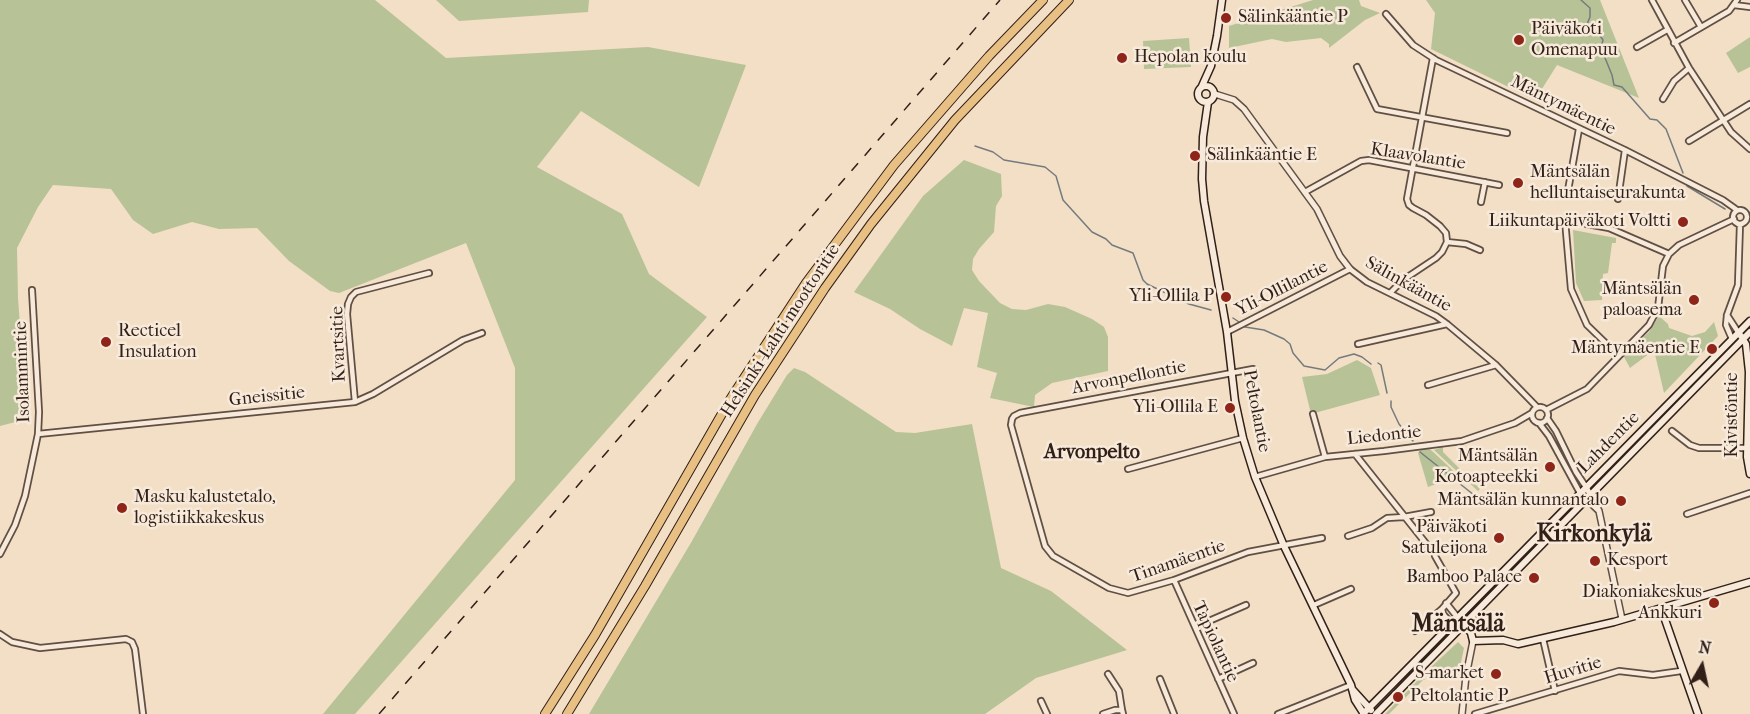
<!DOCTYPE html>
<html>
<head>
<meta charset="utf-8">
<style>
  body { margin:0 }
  #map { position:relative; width:1750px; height:714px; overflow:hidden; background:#f2dfc6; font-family:"IM FELL French Canon",serif }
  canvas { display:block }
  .north { position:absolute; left:1672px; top:636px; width:60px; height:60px; -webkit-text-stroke:4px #f7eada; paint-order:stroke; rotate:9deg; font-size:16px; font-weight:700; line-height:24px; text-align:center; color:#311f18 }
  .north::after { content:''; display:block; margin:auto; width:21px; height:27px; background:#311f18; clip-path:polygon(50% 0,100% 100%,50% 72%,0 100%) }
</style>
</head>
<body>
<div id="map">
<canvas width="1750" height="714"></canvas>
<div class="north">N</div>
</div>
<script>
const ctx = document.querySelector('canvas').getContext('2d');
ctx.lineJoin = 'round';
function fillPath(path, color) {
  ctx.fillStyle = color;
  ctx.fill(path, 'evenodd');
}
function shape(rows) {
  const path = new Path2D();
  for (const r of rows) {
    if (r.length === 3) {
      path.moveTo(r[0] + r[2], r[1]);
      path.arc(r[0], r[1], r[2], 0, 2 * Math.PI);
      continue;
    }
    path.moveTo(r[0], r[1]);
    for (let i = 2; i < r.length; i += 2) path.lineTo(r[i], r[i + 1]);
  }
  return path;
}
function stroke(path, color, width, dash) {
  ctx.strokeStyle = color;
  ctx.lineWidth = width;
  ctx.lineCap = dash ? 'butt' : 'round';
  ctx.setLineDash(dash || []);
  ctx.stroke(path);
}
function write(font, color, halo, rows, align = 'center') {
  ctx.font = font + ' "IM FELL French Canon",serif';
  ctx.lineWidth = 5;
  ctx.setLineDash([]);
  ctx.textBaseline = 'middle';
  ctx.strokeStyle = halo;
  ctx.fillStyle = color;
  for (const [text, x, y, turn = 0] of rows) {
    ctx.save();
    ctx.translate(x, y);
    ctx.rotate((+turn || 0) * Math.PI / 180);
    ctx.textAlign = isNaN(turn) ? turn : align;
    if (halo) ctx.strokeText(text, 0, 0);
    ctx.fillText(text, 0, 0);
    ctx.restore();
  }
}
const green = shape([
  [0,0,375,0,446,58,648,47,746,65,699,187,581,111,537,167,622,214,649,274,707,317,355,714,323,714,515,480,515,368,466,243,339,293,330,291,289,261,257,228,219,229,192,222,153,234,133,220,111,189,53,185,38,207,17,248,18,298,27,419,0,426],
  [436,0,589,0,588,12,459,21],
  [1313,0,1359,0,1361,6,1380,13,1365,20,1329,48,1329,44,1321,38,1286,42,1272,39,1229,48,1229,26],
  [1426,0,1600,0,1639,98,1557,65,1535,100,1431,49,1435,13],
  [1750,37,1750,67,1738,73,1726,53],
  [1189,38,1191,67,1144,69,1143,41],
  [964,160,1001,174,1002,196,996,206,994,232,979,249,973,259,972,270,979,281,1000,303,1012,309,1026,310,1048,304,1065,307,1092,319,1104,327,1108,337,1108,371,1052,383,1035,395,1034,407,990,398,997,373,977,367,988,313,964,308,952,346,920,329,890,309,854,292,923,196],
  [1573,230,1616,238,1616,243,1612,243,1608,273,1603,274,1602,300,1584,301,1576,283],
  [1659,316,1668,324,1669,328,1692,336,1705,332,1714,322,1718,336,1664,393,1654,350,1630,368,1623,355,1649,332],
  [1357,360,1371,368,1380,395,1311,414,1302,377,1327,374],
  [794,368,805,372,896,432,915,433,972,424,1001,568,1051,591,1127,650,1036,678,985,714,589,714,692,541,757,424,787,375],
  [1443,447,1443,452,1480,489,1478,491,1434,450],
  [1428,448,1431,450,1459,476,1428,487,1418,453,1421,449],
  [1458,642,1464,648,1458,677,1430,674,1430,668],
  [1422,676,1425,680,1423,680,1389,714,1385,714]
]);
const stream = shape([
  [1581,0,1590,8,1590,17,1587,24,1588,30,1598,33,1603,40,1601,48,1612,75,1614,85,1622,87,1650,119,1657,120,1666,129,1683,173],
  [975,146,993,152,1004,160,1045,167,1056,176,1063,200,1092,232,1106,239,1112,245,1133,253,1143,280,1147,284,1189,304,1211,310],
  [1687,186,1725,209],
  [1233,318,1239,322],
  [1245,327,1264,330,1284,339,1290,344,1293,353,1304,366,1325,370,1339,358,1354,354,1362,357,1371,364],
  [1378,363,1381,365,1387,393],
  [1391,401,1391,407,1399,424,1413,441],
  [1420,452,1479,499]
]);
const minor = shape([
  [1652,0,1689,68,1731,132,1750,149],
  [1685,0,1701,27],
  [1734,5,1750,7],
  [1386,14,1413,45,1436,60,1625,150,1723,200,1737,210],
  [1674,43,1729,11,1737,0],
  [1637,47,1667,30],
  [1433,58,1407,199,1409,205,1413,208,1426,215,1440,226,1446,233,1447,242,1466,244,1480,250],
  [1357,67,1377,109,1507,133],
  [1663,99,1674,81,1689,68],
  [1689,141,1750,104],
  [1305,192,1361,161,1369,160,1499,185],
  [1567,196,1579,129],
  [1618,199,1625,150],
  [1481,202,1485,182],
  [1740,217,7],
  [1565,220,1571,289,1587,325,1619,356],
  [1518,222,1565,220,1609,228,1669,254],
  [1390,293,1403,280,1436,258,1442,252,1447,242],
  [1727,315,1738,332],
  [1227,332,1350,269,1367,282,1436,316,1447,324,1496,365,1537,407],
  [1732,339,1726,325,1727,315,1738,285,1740,224],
  [1358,344,1447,324],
  [1253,369,1020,413,1014,416,1012,419,1011,425,1045,546,1053,556,1109,588,1128,593,1174,580,1248,552,1322,538],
  [1428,385,1496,365],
  [355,402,347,314,348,304,351,297,356,292,429,273],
  [1540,415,8],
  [1546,410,1587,389,1649,325,1658,308,1663,266,1669,254,1679,245,1734,219],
  [1313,414,1325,457],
  [1547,418,1556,431,1576,472,1586,487],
  [1539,423,1549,436,1580,493],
  [1672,431,1690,445,1699,448,1748,448],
  [38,434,355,402,373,394,463,340,482,333],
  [1355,454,1428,546],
  [1128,469,1243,438],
  [1255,477,1325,457,1384,451,1462,441,1515,423,1532,413],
  [1687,514,1750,493],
  [1348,536,1372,528,1387,518,1404,517,1431,512],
  [0,554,15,525,25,496,38,434,39,412,32,290],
  [1174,580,1234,714],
  [1446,603,1458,618],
  [1314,605,1351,589],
  [1442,609,1443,614,1452,624],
  [1195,627,1246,605],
  [1415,631,1442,609,1456,593,1435,556],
  [0,634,12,642,40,648,126,639,132,642,135,649,143,714],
  [1543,639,1555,691],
  [1108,674,1119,691,1122,710],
  [1160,679,1174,714],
  [1218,679,1253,663],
  [1041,701,1047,714],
  [1103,714,1115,710,1122,710,1123,714],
  [1278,714,1351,685],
  [1475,714,1619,671,1653,675,1681,671]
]);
const tertiary = shape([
  [1215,94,1234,100,1244,109,1317,209,1340,256,1350,269],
  [1586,487,1599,511,1622,619],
  [1580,493,1598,510],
  [1462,714,1466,676,1473,641]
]);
const secondary = shape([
  [1206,94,8],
  [1202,86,1211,66,1217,36,1222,0],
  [1208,102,1203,137,1202,179,1204,201,1227,332,1235,401,1243,438,1255,477,1284,546,1351,685,1355,700,1364,714],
  [1741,336,1746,344,1749,372,1747,457,1750,474],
  [1661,608,1698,714],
  [1463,623,1471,633,1473,641,1503,640,1518,644,1614,622,1750,582],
  [1352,689,1371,710],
  [1363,714,1750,321],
  [1376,714,1750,332]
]);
const motorway = shape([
  [545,714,595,635,731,398,806,283,894,165,989,56,1043,0],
  [567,714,645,586,755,395,825,288,871,224,955,120,1069,0]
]);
const rail = shape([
  [379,714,1000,0]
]);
const markers = [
  [1226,18,6,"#8f2418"],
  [1519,40,6,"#8f2418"],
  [1122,58,6,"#8f2418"],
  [1195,156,6,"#8f2418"],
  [1518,183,6,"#8f2418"],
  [1683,222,6,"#8f2418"],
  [1226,297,6,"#8f2418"],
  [1694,300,6,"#8f2418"],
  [106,342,6,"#8f2418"],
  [1712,349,6,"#8f2418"],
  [1230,408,6,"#8f2418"],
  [1550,467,6,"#8f2418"],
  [1621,501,6,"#8f2418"],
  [122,508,6,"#8f2418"],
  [1499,538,6,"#8f2418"],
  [1595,561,6,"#8f2418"],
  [1534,578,6,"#8f2418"],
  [1714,603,6,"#8f2418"],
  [1496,674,6,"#8f2418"],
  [1398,697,6,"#8f2418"]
];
const poiNames = [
  ["Sälinkääntie P",1238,18,"left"],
  ["Päiväkoti",1531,30,"left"],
  ["Omenapuu",1531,51,"left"],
  ["Hepolan koulu",1134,58,"left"],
  ["Sälinkääntie E",1207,156,"left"],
  ["Mäntsälän",1530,173,"left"],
  ["helluntaiseurakunta",1530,194,"left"],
  ["Liikuntapäiväkoti Voltti",1671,222],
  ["Mäntsälän",1682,290],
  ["paloasema",1682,311],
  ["Yli-Ollila P",1214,297],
  ["Recticel",118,332,"left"],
  ["Insulation",118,353,"left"],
  ["Mäntymäentie E",1700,349],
  ["Yli-Ollila E",1218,408],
  ["Mäntsälän",1538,457],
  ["Kotoapteekki",1538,478],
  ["Masku kalustetalo,",134,498,"left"],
  ["logistiikkakeskus",134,519,"left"],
  ["Mäntsälän kunnantalo",1609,501],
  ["Päiväkoti",1487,528],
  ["Satuleijona",1487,549],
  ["Kesport",1607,561,"left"],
  ["Bamboo Palace",1522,578],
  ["Diakoniakeskus",1702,593],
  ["Ankkuri",1702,614],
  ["S-market",1484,674],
  ["Peltolantie P",1410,697,"left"]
];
const streetNames = [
  ["Mäntymäentie",1563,106,26],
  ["Klaavolantie",1418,157,9],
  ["Sälinkääntie",1408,285,29],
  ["Yli-Ollilantie",1282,289,-27],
  ["Helsinki-Lahti moottoritie",781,331,-57],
  ["Kvartsitie",339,344,-92],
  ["Isolammintie",23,372,-92],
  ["Arvonpellontie",1129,378,-11],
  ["Gneissitie",267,397,-6],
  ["Peltolantie",1256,411,79],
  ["Kivistöntie",1733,415,-90],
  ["Liedontie",1384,436,-6],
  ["Lahdentie",1609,443,-45],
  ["Tinamäentie",1178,562,-19],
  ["Tapiolantie",1215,642,65],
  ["Huvitie",1573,671,-17]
];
const neighbourhoodNames = [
  ["Arvonpelto",1092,453]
];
const districtNames = [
  ["Kirkonkylä",1594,535],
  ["Mäntsälä",1458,625]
];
fillPath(green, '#b8c297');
stroke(stream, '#757b7d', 1.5);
stroke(minor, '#614f44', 8);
stroke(tertiary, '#614f44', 8);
stroke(secondary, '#311f18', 9);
stroke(motorway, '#311f18', 10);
stroke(minor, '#f7eada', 4.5);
stroke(tertiary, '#f7eada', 5);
stroke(secondary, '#f7eada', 6);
stroke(motorway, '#e9c083', 8);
stroke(rail, '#311f18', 1.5, [10, 10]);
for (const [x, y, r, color] of markers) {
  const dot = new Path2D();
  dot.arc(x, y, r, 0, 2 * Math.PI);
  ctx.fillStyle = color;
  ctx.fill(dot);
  stroke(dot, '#f7eada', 2);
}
write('18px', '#311f18', '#f7eada', poiNames, 'right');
write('18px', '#311f18', '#f7eada', streetNames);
write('bold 20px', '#311f18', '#f7eada', neighbourhoodNames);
write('bold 24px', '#311f18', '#f7eada', districtNames);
</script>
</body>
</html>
